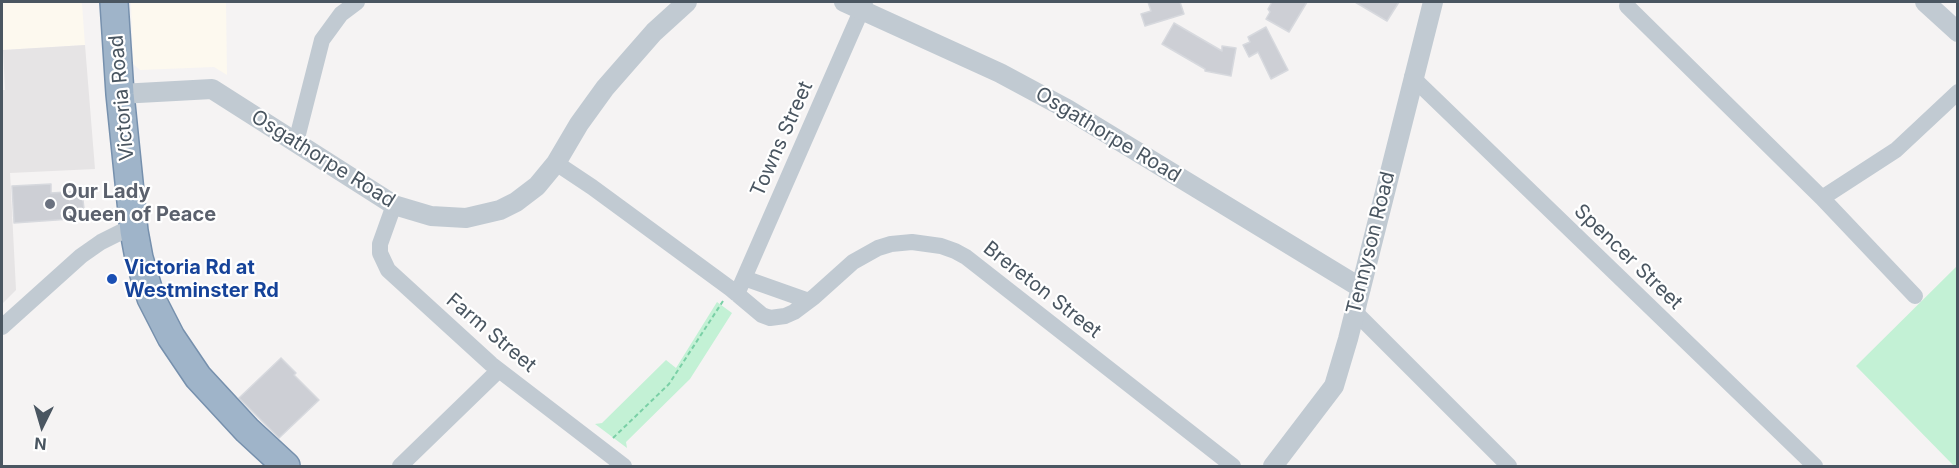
<!DOCTYPE html>
<html>
<head>
<meta charset="utf-8">
<style>
  body { margin:0 }
  #map { position:relative; width:1959px; height:468px; overflow:hidden; background:#f5f3f3; font-family:Inter,sans-serif }
  canvas { display:block }
  .frame { position:absolute; inset:0; border:3px solid #4a5661; pointer-events:none }
  .north { position:absolute; left:12px; top:396px; width:60px; height:60px; -webkit-text-stroke:4px #fff; paint-order:stroke; rotate:185deg; font-size:16px; font-weight:700; line-height:24px; text-align:center; color:#4a5661 }
  .north::after { content:''; display:block; margin:auto; width:21px; height:27px; background:#4a5661; clip-path:polygon(50% 0,100% 100%,50% 72%,0 100%) }
</style>
</head>
<body>
<div id="map">
<canvas width="1959" height="468"></canvas>
<div class="frame"></div>
<div class="north">N</div>
</div>
<script>
const ctx = document.querySelector('canvas').getContext('2d');
ctx.lineJoin = 'round';
function fillPath(path, color) {
  ctx.fillStyle = color;
  ctx.fill(path, 'evenodd');
}
function shape(rows) {
  const path = new Path2D();
  for (const r of rows) {
    path.moveTo(r[0], r[1]);
    for (let i = 2; i < r.length; i += 2) path.lineTo(r[i], r[i + 1]);
  }
  return path;
}
function stroke(path, color, width, dash) {
  ctx.strokeStyle = color;
  ctx.lineWidth = width;
  ctx.lineCap = dash ? 'butt' : 'round';
  ctx.setLineDash(dash || []);
  ctx.stroke(path);
}
function write(font, color, halo, rows, align = 'center') {
  ctx.font = font + ' Inter,sans-serif';
  ctx.lineWidth = 4.5;
  ctx.setLineDash([]);
  ctx.textBaseline = 'middle';
  ctx.strokeStyle = halo;
  ctx.fillStyle = color;
  for (const [text, x, y, turn = 0] of rows) {
    ctx.save();
    ctx.translate(x, y);
    ctx.rotate((+turn || 0) * Math.PI / 180);
    ctx.textAlign = isNaN(turn) ? turn : align;
    if (halo) ctx.strokeText(text, 0, 0);
    ctx.fillText(text, 0, 0);
    ctx.restore();
  }
}
const commercial = shape([
  [2,2,81,2,82,4,85,45,3,50],
  [131,2,226,2,227,75,214,67,140,70,133,64]
]);
const education = shape([
  [85,45,95,169,10,173,16,290,2,304,2,90,5,90,3,50]
]);
const green = shape([
  [1957,266,1958,466,1954,466,1856,366],
  [717,302,732,313,690,379,626,442,627,448,595,424,602,423,666,360,676,368]
]);
const building = shape([
  [1148,2,1180,2,1184,14,1145,26,1141,14,1151,11,1148,2],
  [1272,2,1307,2,1289,32,1266,19,1270,12,1268,9,1272,2],
  [1355,2,1399,2,1387,21,1355,2],
  [1174,23,1222,51,1222,46,1236,48,1231,76,1205,71,1205,69,1162,44,1174,23],
  [1266,27,1288,70,1271,79,1258,52,1249,57,1243,45,1250,42,1248,37,1266,27],
  [51,184,51,193,82,191,85,218,14,223,12,186,51,184],
  [281,358,296,373,294,375,319,400,279,438,239,398,281,358]
]);
const path = shape([
  [613,438,669,384,723,301]
]);
const minor = shape([
  [1627,6,1822,198,1915,296],
  [1412,77,1815,466],
  [296,142,322,40,341,14,357,2],
  [556,163,592,187,731,289,762,315,770,318,785,316,794,312,814,297,853,262,878,248,891,244,912,242,941,246,955,251,966,257,1233,466],
  [1822,198,1896,150,1958,92],
  [394,205,380,244,380,253,388,270,491,364,624,466],
  [744,278,809,301],
  [737,294,865,2],
  [1354,311,1509,466],
  [2,327,81,256,101,242,121,232,134,231],
  [400,466,499,370]
]);
const tertiary = shape([
  [844,2,1000,73,1067,109,1361,288],
  [1925,2,1958,32],
  [120,94,212,89,394,205,431,216,466,218,500,210,516,202,537,186,556,163,579,124,605,88,654,32,687,2],
  [1273,466,1334,386,1348,339,1433,2]
]);
const trunk = shape([
  [114,2,120,94,134,231,139,258,151,298,171,337,198,377,247,430,286,466]
]);
const markers = [
  [50,204,6,"#6b7280"],
  [112,279,6,"#1a4fb4"]
];
const streetNames = [
  ["Victoria Road",122,98,-95],
  ["Osgathorpe Road",1108,135,31],
  ["Towns Street",782,139,-66],
  ["Osgathorpe Road",323,159,32],
  ["Tennyson Road",1371,243,-76],
  ["Spencer Street",1628,257,44],
  ["Brereton Street",1042,290,38],
  ["Farm Street",491,333,40]
];
const worshipNames = [
  ["Our Lady",62,192],
  ["Queen of Peace",62,215]
];
const transitNames = [
  ["Victoria Rd at",124,268],
  ["Westminster Rd",124,291]
];
fillPath(commercial, '#fdf9ef');
fillPath(education, '#e6e4e5');
fillPath(green, '#c3f1d5');
fillPath(building, '#cdcfd5');
stroke(building, '#d7d9de', 1.5);
stroke(trunk, '#7690ad', 30);
stroke(path, '#7ad0a6', 2, [4.5, 3]);
stroke(minor, '#c1cad2', 16);
stroke(tertiary, '#c1cad2', 20);
stroke(trunk, '#9fb4c9', 27);
for (const [x, y, r, color] of markers) {
  const dot = new Path2D();
  dot.arc(x, y, r, 0, 2 * Math.PI);
  ctx.fillStyle = color;
  ctx.fill(dot);
  stroke(dot, '#fff', 2);
}
write('20px', '#4a5661', '#fff', streetNames);
write('bold 20px', '#5b616d', '#fff', worshipNames, 'left');
write('bold 20px', '#164399', '#fff', transitNames, 'left');
</script>
</body>
</html>
